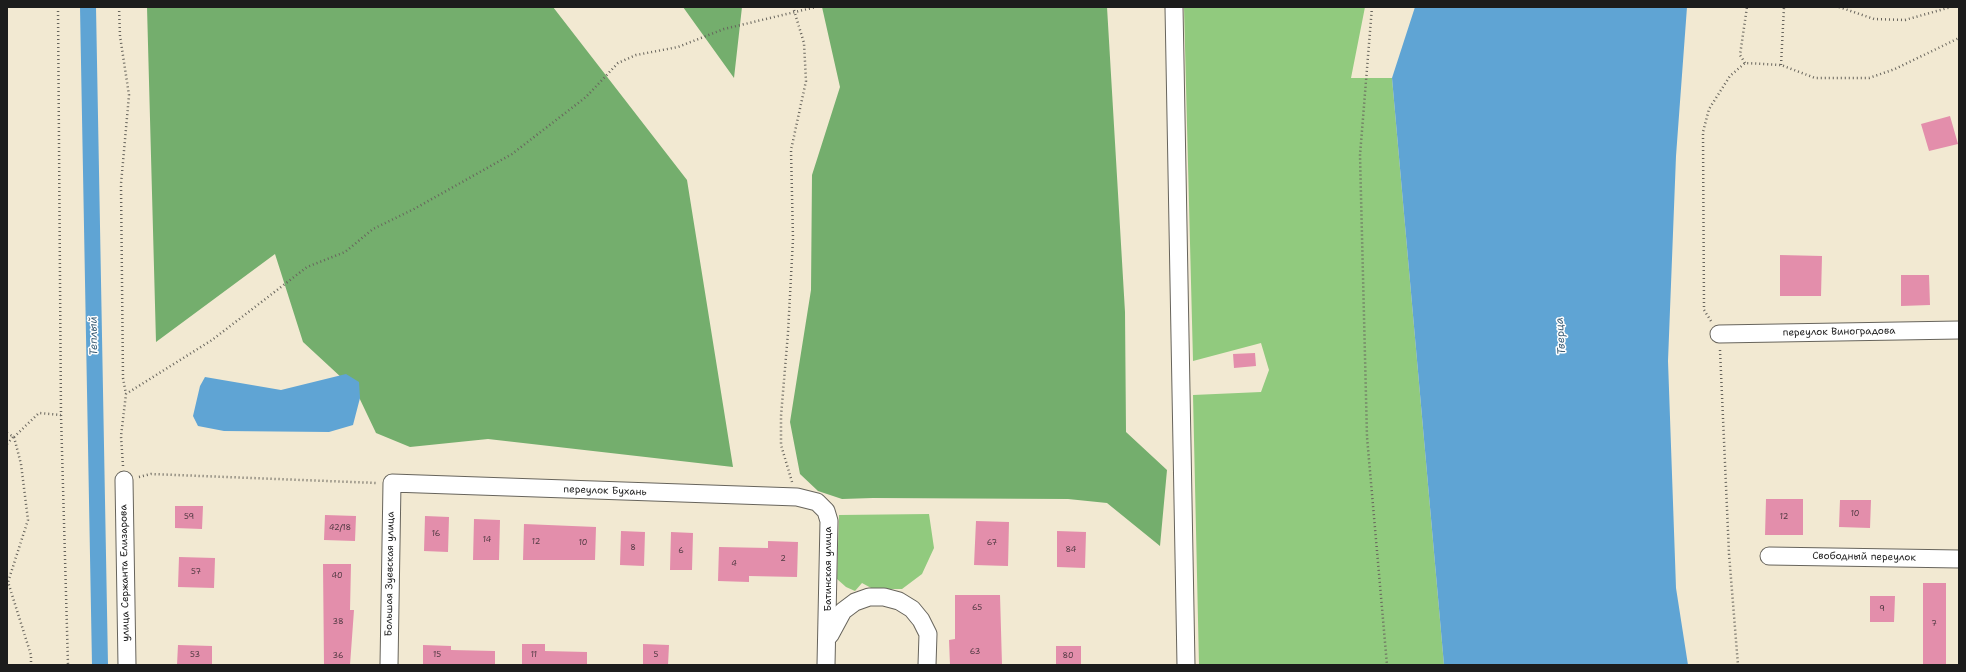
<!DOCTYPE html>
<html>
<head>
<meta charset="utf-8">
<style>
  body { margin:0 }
  #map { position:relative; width:1966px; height:672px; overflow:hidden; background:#f2e9d2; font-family:"Shantell Sans",sans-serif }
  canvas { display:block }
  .frame { position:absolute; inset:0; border:8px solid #1c1c1c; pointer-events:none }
</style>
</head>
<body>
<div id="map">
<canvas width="1966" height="672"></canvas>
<div class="frame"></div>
</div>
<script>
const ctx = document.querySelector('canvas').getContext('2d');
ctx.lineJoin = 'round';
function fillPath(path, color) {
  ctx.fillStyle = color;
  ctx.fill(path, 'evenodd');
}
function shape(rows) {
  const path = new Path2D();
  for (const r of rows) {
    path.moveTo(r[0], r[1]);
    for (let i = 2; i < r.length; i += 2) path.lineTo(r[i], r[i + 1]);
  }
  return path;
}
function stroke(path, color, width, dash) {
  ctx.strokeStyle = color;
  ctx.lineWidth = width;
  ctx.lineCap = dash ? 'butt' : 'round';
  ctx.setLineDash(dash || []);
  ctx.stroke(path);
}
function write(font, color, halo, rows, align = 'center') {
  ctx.font = font + ' "Shantell Sans",sans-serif';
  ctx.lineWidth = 3;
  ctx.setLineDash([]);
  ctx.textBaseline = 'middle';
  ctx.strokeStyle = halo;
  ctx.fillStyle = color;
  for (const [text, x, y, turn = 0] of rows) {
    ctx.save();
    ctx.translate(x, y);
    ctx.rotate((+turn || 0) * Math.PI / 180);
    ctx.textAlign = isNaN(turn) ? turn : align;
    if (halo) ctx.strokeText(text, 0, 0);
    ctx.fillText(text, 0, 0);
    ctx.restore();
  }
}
const green = shape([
  [1184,7,1365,7,1351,78,1392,78,1444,665,1199,665,1193,395,1261,392,1269,370,1261,343,1193,361],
  [929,514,934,548,922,574,902,589,873,589,862,583,855,591,846,587,837,579,839,515]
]);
const forest = shape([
  [147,7,553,7,687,180,733,467,488,439,410,447,376,433,356,391,303,342,275,254,156,342],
  [683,7,742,7,734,78],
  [822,7,1107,7,1125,312,1126,432,1167,470,1160,546,1107,503,1068,499,873,498,842,499,818,491,800,474,790,422,811,290,812,175,840,87]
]);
const water = shape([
  [1415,7,1687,7,1676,156,1668,361,1676,588,1688,665,1444,665,1392,78],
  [346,374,359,382,360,398,353,425,329,432,224,431,198,426,193,416,200,386,205,377,281,390]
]);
const canal = shape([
  [88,7,100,665]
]);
const building = shape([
  [1950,116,1958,144,1929,151,1921,124],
  [1780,255,1822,256,1821,296,1780,296],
  [1901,275,1929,275,1930,305,1901,306],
  [1255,353,1256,366,1234,368,1233,354],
  [1766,499,1803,499,1803,535,1765,535],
  [1840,500,1871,500,1870,528,1839,527],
  [175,506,203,506,202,529,175,528],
  [325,515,356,516,355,541,324,540],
  [425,516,449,517,448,552,424,551],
  [474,519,500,520,499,560,473,560],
  [976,521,1009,522,1008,566,974,565],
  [524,524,596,527,595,560,523,560],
  [621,531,645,532,644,566,620,565],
  [1057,531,1086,532,1085,568,1057,567],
  [671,532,693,533,692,570,670,570],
  [768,541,798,542,797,577,749,576,749,582,718,581,719,547,768,548],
  [179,557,215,558,214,588,178,587],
  [323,564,351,564,350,610,354,610,350,665,324,665],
  [1923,583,1946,583,1946,665,1923,665],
  [955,595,1000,595,1002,665,950,665,949,640,955,639],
  [1870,596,1895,596,1894,622,1870,622],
  [522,644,545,644,545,651,587,652,587,665,522,665],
  [643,644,669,645,668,665,643,665],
  [178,645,212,646,212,665,177,665],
  [423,645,451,646,451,650,495,651,495,665,423,665],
  [1056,646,1081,646,1081,665,1056,665]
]);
const path = shape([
  [58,7,61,415,68,665],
  [119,7,120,36,129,95,121,184,123,378,126,394],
  [1372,7,1360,155,1367,437,1387,665],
  [1839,7,1874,19,1905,20,1951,7],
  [1745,63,1740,55,1747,7],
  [1781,65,1784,7],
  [1711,321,1704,310,1703,132,1709,109,1730,76,1745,63,1781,65,1815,78,1869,78,1895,69,1959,38],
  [1720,350,1729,554,1738,665],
  [7,433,14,437,39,413,61,415],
  [14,437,21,464,28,520,8,582,31,655,31,665],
  [7,444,13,437],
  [123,466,121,436,126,394,212,340,307,267,345,252,373,229,414,209,512,154,586,97,618,63,636,55,678,47,724,29,816,7],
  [139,477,151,474,377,483],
  [792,482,781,445,781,416,788,333,793,239,791,150,806,81,804,43,793,7]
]);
const minor = shape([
  [1174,7,1186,665],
  [1719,334,1959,330],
  [124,480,127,665],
  [1769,556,1959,559],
  [830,635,843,611,855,602,869,597,884,597,899,601,912,609,921,620,928,634,927,665],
  [389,665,392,483,797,497,817,502,826,511,829,521,826,665]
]);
const numberNames = [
  ["10",1855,514],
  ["59",189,517],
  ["12",1784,517],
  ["42/18",340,528],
  ["16",436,534],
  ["14",487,540],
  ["12",536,542],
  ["10",583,543],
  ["67",992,543],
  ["8",633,548],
  ["84",1071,550],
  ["6",681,551],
  ["2",783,559],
  ["4",734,564],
  ["57",196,572],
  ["40",337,576],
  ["65",977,608],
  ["9",1882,609],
  ["38",338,622],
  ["7",1934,624],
  ["63",975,652],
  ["53",195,655],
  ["15",437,655],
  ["11",534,655],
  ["5",656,655],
  ["36",338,656],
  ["80",1068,656]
];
const streetNames = [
  ["переулок Виноградова",1839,332,-1],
  ["переулок Бухань",605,491,2],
  ["Свободный переулок",1864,557,1],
  ["Батинская улица",828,569,-90],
  ["улица Сержанта Елизарова",125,573,-91],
  ["Большая Зуевская улица",390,574,-89]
];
const waterNames = [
  ["Теплый",94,336,-91],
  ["Тверца",1561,336,-94]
];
fillPath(green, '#91ca7e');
fillPath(forest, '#74ae6d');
fillPath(water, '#5fa4d4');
stroke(canal, '#5fa4d4', 16);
fillPath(building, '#e38eab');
stroke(minor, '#67645c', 19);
stroke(path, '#67645c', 2.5, [1, 3]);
stroke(minor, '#fff', 17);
write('8px', '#4e3840', null, numberNames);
write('10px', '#1c1c1c', '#fff', streetNames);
write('italic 11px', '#3e6078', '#fff', waterNames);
</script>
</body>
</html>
